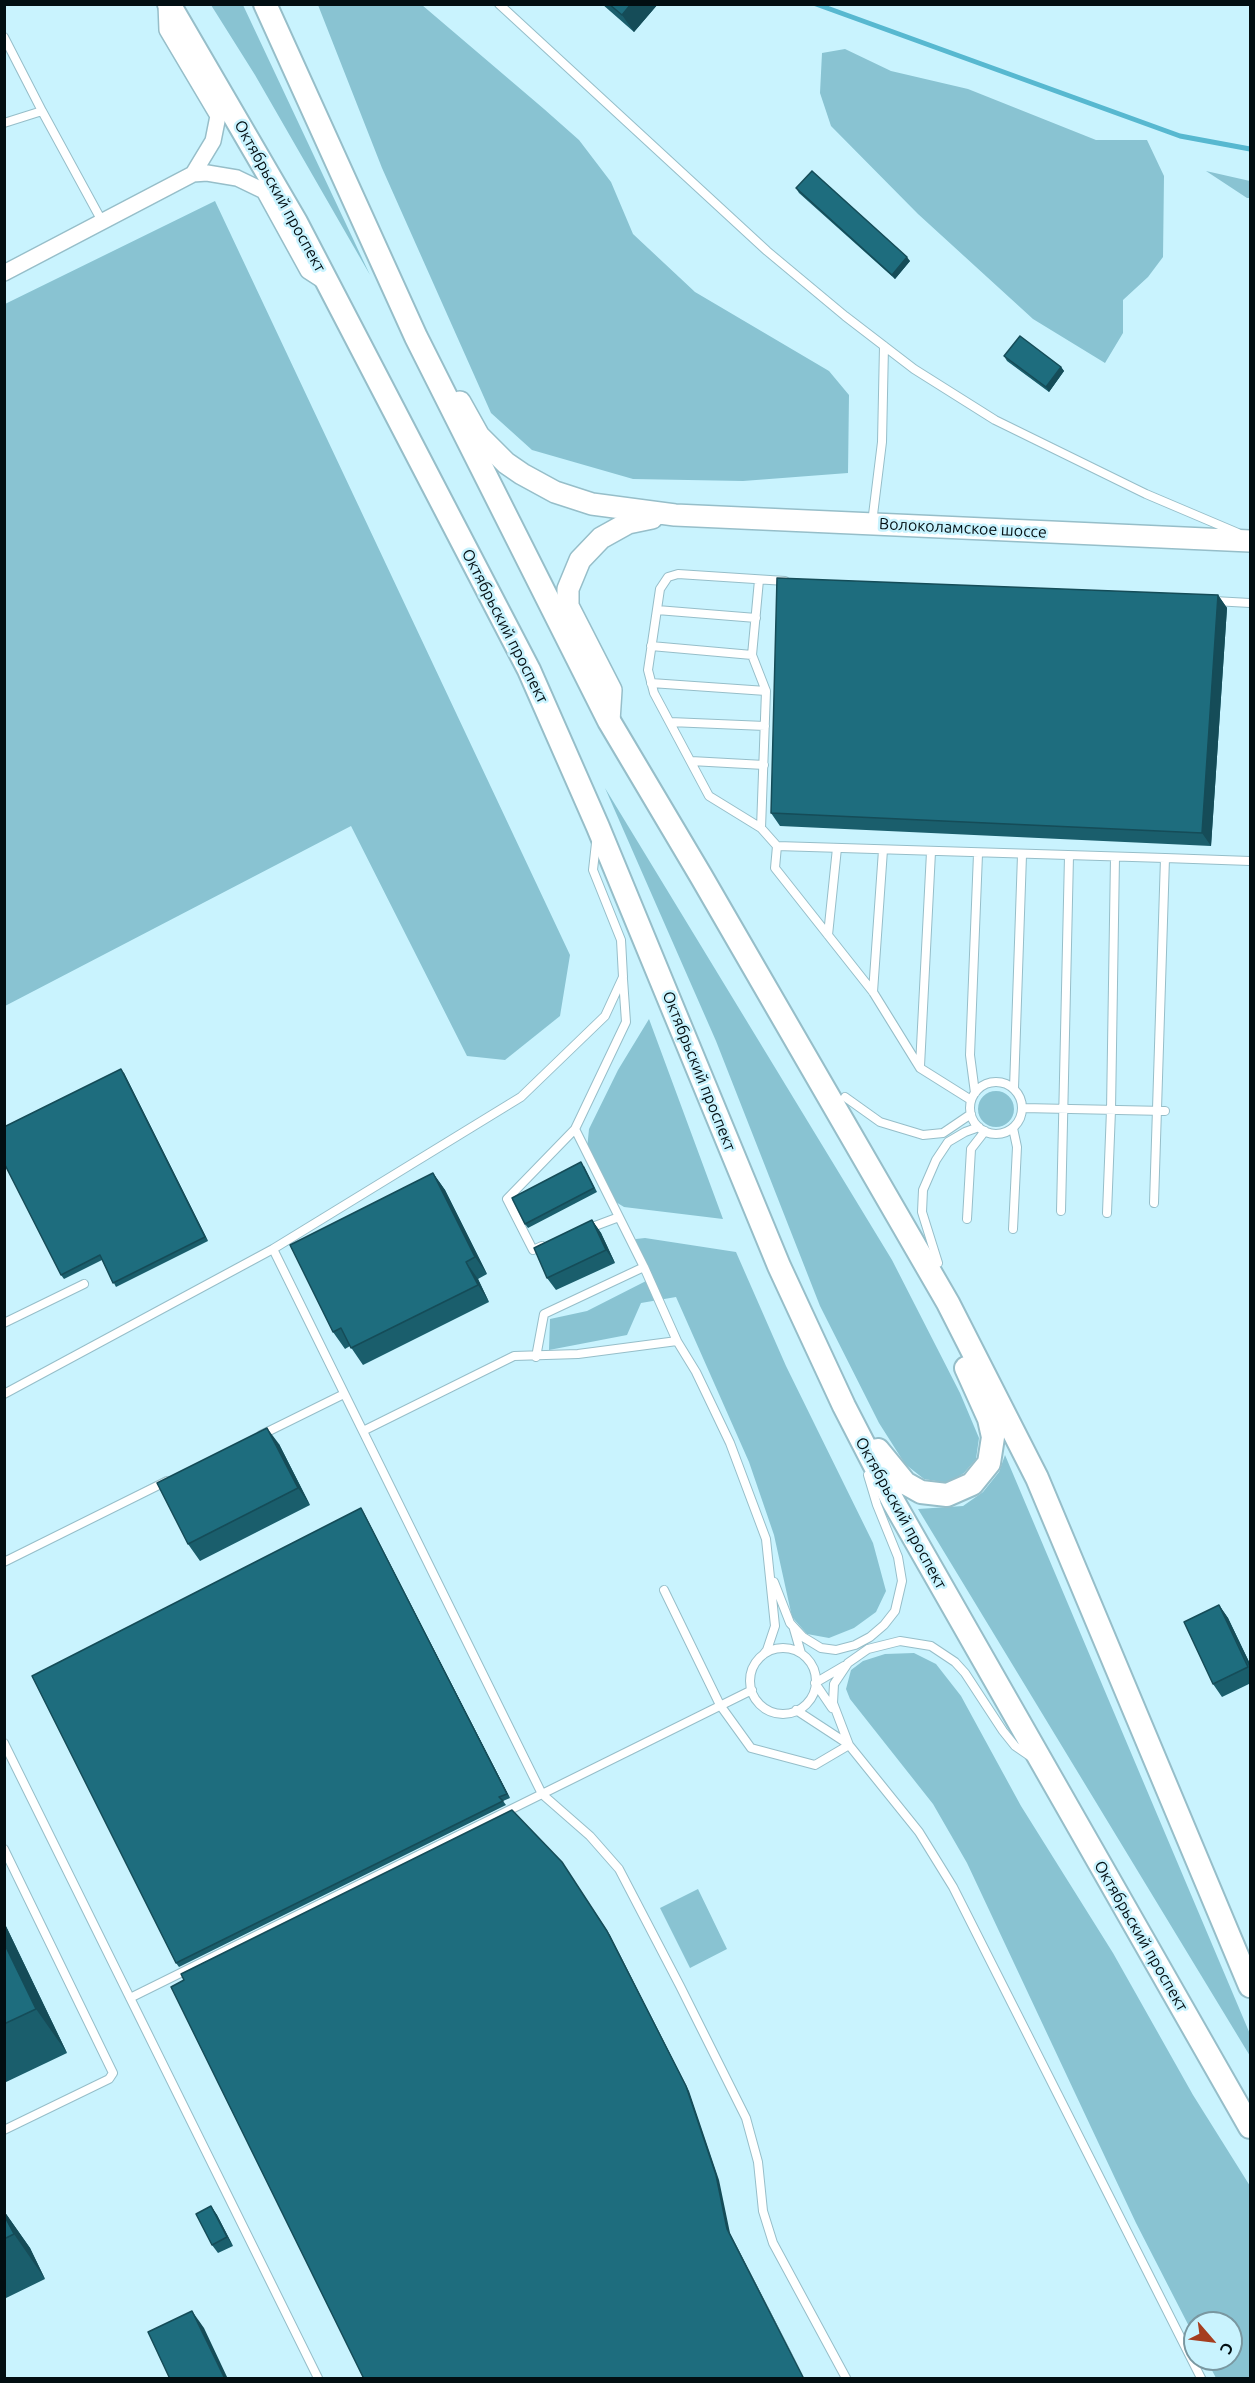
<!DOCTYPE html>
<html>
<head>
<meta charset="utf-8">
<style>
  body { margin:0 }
  #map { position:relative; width:1255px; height:2383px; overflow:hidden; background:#c9f3fe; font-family:Ubuntu,sans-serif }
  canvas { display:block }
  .frame { position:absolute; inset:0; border:6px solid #020e12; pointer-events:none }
  .north { position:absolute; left:1183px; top:2311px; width:60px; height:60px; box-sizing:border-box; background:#c9f3fe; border:2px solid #7997a0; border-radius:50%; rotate:118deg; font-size:16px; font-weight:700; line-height:24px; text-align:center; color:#020e12 }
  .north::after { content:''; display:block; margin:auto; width:21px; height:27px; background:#a53d1f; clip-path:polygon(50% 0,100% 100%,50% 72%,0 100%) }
</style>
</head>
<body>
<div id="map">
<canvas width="1255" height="2383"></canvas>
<div class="frame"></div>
<div class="north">С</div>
</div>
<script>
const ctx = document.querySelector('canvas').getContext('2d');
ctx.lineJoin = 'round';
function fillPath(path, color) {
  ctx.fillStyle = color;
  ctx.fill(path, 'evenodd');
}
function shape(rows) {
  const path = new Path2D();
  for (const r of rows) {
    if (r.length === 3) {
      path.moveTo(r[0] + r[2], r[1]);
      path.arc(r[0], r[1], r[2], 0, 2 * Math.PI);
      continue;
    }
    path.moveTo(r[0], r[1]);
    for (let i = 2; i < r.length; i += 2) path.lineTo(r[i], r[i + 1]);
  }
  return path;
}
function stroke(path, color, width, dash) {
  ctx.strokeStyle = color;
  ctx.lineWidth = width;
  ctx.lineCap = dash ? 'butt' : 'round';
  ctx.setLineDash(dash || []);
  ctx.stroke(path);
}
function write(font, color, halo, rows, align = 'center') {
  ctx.font = font + ' Ubuntu,sans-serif';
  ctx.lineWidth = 5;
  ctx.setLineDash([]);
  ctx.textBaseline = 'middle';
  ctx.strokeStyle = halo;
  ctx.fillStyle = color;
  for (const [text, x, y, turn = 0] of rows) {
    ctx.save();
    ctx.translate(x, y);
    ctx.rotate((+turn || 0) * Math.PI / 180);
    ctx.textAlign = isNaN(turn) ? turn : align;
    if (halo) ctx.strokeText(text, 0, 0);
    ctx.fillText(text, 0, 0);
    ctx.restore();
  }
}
const green = shape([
  [211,5,243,5,370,275,255,75],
  [318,5,422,5,544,109,579,140,611,182,633,234,695,292,829,371,849,395,848,473,743,481,633,479,532,450,491,413,382,168],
  [845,49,891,71,968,89,1096,140,1147,140,1164,176,1163,257,1148,277,1123,300,1123,333,1105,363,1033,319,918,214,831,126,820,93,822,53],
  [1206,171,1250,181,1250,198,1247,198],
  [215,201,570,955,560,1016,505,1060,467,1056,351,826,5,1006,5,304],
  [605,788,892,1260,960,1393,979,1438,976,1459,964,1473,948,1483,924,1479,905,1464,879,1423,820,1306,716,1041],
  [649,1019,723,1219,624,1207,611,1199,587,1149,589,1129,618,1070],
  [996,1109,18],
  [645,1238,736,1252,786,1366,873,1543,886,1591,876,1612,854,1628,829,1638,807,1634,792,1617,774,1535,749,1462,676,1297,641,1303,627,1335,549,1350,550,1319,587,1311,646,1281,631,1244,636,1239],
  [1005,1455,1250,2034,1250,2056,918,1509,963,1506,983,1492,999,1472],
  [914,1653,936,1664,961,1696,1021,1806,1113,1953,1193,2095,1250,2186,1250,2378,1216,2378,1206,2359,1231,2359,1231,2323,1195,2323,1195,2338,1136,2223,967,1863,933,1804,850,1699,846,1689,851,1670,863,1661,885,1654],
  [698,1889,727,1949,690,1968,660,1908]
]);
const stream = shape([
  [816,4,1180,136,1250,149]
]);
const lane = shape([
  [499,4,767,251,845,316,914,369,995,420,1146,494,1238,533],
  [4,37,42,111],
  [4,123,42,111,103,223],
  [872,523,882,442,884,346],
  [759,580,752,655,766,691,761,828,777,846,1165,858,1154,1203],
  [1214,601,1250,603],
  [657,610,756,618],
  [651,646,752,655],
  [651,683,766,691],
  [670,722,765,726],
  [691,761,764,765],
  [761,828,709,796,654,693,648,670,660,589,668,577,678,574,785,581],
  [777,846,775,868,873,992,920,1068,971,1100],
  [1165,858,1250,861],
  [828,935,837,848],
  [873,992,883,850],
  [920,1066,931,852],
  [996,1108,26],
  [1014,1088,1022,855],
  [975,1093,970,1055,978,854],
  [845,1097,880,1122,923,1135,943,1133,971,1114],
  [1023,1108,1165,1111],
  [1061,1211,1069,856],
  [1107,1213,1111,1110,1115,857],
  [967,1219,971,1149,985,1131],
  [587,1229,619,1217],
  [1013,1229,1017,1147,1013,1128],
  [542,1246,533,1250,507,1199,575,1129,626,1022,623,979],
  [273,1249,542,1794,590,1836,619,1869,680,1986,746,2118,758,2162,763,2211,773,2243,846,2378],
  [938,1263,922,1212,923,1190,936,1160,948,1142,965,1132,979,1127],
  [644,1267,677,1341],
  [4,1323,84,1284],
  [536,1357,544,1314,644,1267,575,1129],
  [4,1394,273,1249,521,1097,605,1016,623,977,621,940,593,870,596,843],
  [363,1431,514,1356,578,1354,677,1341,696,1372,730,1443,766,1539,775,1626,767,1650,763,1655],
  [261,1435,344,1394],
  [4,1562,167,1481],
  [774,1582,790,1623,803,1637,821,1648,836,1650,855,1645,870,1637,884,1625,895,1611,902,1581,898,1557,877,1505,868,1475],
  [664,1590,720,1705,751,1748,815,1765,849,1745],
  [794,1629,801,1653],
  [783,1681,33],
  [832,1708,815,1683,844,1666],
  [796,1710,848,1744],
  [4,1743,318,2378],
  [1031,1757,1015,1746,1003,1731,965,1673,955,1662,931,1646,900,1641,868,1649,848,1663,834,1684,833,1703,849,1745,919,1832,953,1887,1201,2378],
  [4,1849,113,2073,109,2079,4,2130],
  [130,1998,752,1690]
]);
const street = shape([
  [166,4,167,30,218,116,213,141,193,174],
  [4,273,193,174,207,173,237,178,264,191,308,271,325,282]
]);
const secondary = shape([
  [460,402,479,436,506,463,522,474,555,492,592,504,675,515,1250,541],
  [609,721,611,690,568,606,568,589,580,560,601,538,628,523,652,518]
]);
const primary = shape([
  [169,4,296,222,529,670,598,827,779,1266,844,1406,893,1501,1250,2127],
  [265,4,416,337,609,721,701,876,948,1303,1037,1478,1250,1986],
  [878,1450,905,1483,921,1492,947,1495,972,1484,989,1463,993,1437,989,1419,966,1368]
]);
const wall = shape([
  [602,4,658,4,634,32],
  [796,188,910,261,895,279,799,193],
  [1004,356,1061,367,1064,371,1049,392,1007,361],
  [1218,595,1227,608,1211,846,780,826,771,813],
  [124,1073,208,1241,116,1287,102,1260,64,1279,61,1275],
  [584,1166,597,1192,528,1228,525,1224],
  [433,1173,445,1190,487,1274,478,1279,489,1302,363,1365,350,1346,345,1349,333,1332],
  [592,1220,601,1233,615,1263,556,1290,547,1278],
  [279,1444,310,1505,200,1561,188,1544],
  [361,1508,510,1798,503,1801,506,1805,179,1967,176,1963],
  [1219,1605,1228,1618,1251,1666,1251,1683,1222,1697,1213,1684],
  [4,1922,67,2053,4,2083],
  [211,2206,217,2215,233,2246,218,2253,212,2245],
  [4,2211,30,2248,45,2279,4,2299]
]);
const shadedWall = shape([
  [631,4,658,4,634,32,622,15],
  [907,257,910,261,895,279,892,275],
  [1061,367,1064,371,1049,392,1046,387],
  [1218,595,1227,608,1211,846,1202,833],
  [121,1069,124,1073,208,1241,205,1237],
  [433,1173,445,1190,487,1274,475,1257],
  [592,1220,601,1233,615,1263,606,1250],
  [466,1262,478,1279,489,1302,478,1285],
  [267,1428,279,1444,310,1505,298,1488],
  [361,1508,364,1513,510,1798,507,1794],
  [1219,1605,1228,1618,1251,1666,1251,1670],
  [562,1862,610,1935,689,2091,719,2180,730,2233,805,2379,727,2229],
  [4,1922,67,2053,36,2009,4,1943],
  [211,2206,217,2215,233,2246,227,2237],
  [4,2211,30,2248,45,2279,14,2234,4,2215],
  [192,2311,204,2328,228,2379,225,2379]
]);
const building = shape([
  [609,4,631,4,622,15,609,4],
  [812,171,907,257,892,275,796,188,812,171],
  [1020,336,1061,367,1046,387,1004,356,1020,336],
  [777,578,1218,595,1202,833,771,813,777,578],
  [121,1069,205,1237,113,1283,100,1255,61,1275,4,1163,4,1127,121,1069],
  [581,1162,594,1188,525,1224,512,1198,581,1162],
  [433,1173,475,1257,466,1262,478,1285,351,1348,341,1328,333,1332,290,1245,433,1173],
  [592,1220,606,1250,547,1278,534,1248,592,1220],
  [267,1428,298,1488,188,1544,157,1483,267,1428],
  [361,1508,507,1794,499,1797,503,1801,176,1963,32,1676,361,1508],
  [1219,1605,1248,1667,1213,1684,1184,1622,1219,1605],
  [512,1810,562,1862,607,1931,686,2086,716,2175,727,2229,804,2379,364,2379,171,1987,184,1980,181,1974,512,1810],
  [4,1943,36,2009,4,2024,4,1943],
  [211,2206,227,2237,212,2245,196,2214,211,2206],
  [4,2215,14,2234,4,2239,4,2215],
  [192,2311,225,2379,170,2379,148,2332,192,2311]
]);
const streetNames = [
  ["Октябрьский проспект",280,196,61],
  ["Волоколамское шоссе",963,528,3],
  ["Октябрьский проспект",505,626,63],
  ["Октябрьский проспект",699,1071,68],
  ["Октябрьский проспект",901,1513,61],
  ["Октябрьский проспект",1141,1936,60]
];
fillPath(green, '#89c3d2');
stroke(stream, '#57b8d0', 5);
stroke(lane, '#96bec9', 10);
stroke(street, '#96bec9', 18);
stroke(secondary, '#96bec9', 24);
stroke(primary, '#96bec9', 26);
stroke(lane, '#fff', 8);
stroke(street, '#fff', 15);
stroke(secondary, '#fff', 21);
stroke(primary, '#fff', 22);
fillPath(wall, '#1a5e6c');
fillPath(shadedWall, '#154c58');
fillPath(building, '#1e6d7e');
stroke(building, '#154c58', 1.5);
write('16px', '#020e12', '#c9f3fe', streetNames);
</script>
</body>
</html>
